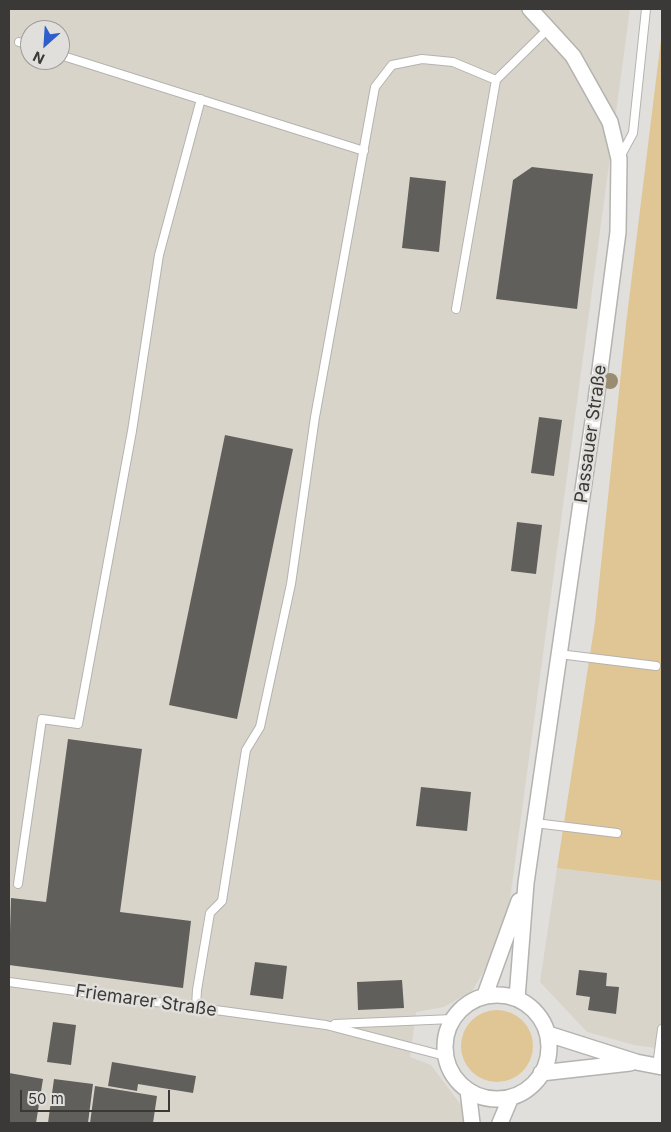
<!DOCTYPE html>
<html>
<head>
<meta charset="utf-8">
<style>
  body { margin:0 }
  #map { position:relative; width:671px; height:1132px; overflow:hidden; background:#e1dfdc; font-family:Inter,sans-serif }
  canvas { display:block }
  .frame { position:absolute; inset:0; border:10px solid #3a3938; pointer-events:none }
  .north { position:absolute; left:20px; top:20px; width:50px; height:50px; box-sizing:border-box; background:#e1dfdc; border:1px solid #9e9d9a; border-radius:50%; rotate:206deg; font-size:14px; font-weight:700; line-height:20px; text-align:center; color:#3a3938 }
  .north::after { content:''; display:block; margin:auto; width:18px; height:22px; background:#2d5ecc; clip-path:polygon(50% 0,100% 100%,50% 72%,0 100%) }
  .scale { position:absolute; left:20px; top:1090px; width:150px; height:22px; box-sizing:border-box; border:2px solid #3a3938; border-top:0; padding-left:6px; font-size:15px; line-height:18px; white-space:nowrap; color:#3a3938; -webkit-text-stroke:4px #e1dfdc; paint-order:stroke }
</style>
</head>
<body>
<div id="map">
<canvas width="671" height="1132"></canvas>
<div class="frame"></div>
<div class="north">N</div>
<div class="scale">50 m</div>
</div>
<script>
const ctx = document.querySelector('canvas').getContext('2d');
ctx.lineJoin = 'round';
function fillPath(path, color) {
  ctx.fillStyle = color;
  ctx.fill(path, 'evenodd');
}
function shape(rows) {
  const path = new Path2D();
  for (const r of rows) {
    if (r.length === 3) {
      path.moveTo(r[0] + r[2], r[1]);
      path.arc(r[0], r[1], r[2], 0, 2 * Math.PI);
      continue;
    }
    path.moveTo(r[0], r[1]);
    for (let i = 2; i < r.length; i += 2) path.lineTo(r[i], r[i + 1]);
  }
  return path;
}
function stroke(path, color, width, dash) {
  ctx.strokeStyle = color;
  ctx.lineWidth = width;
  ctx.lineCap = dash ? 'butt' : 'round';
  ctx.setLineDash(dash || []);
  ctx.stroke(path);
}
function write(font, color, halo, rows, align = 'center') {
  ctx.font = font + ' Inter,sans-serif';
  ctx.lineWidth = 5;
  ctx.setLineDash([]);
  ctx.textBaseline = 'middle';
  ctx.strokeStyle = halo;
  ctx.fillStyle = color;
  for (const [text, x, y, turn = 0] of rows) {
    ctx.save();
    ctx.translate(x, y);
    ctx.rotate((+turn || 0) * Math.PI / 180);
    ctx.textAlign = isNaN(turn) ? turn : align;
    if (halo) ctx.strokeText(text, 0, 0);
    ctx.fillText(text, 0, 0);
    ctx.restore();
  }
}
const built = shape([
  [9,9,630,9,508,914,487,965,473,990,444,1007,416,1012,410,1057,431,1065,461,1105,464,1123,9,1123],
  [30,30,60,30,60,60,30,60],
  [557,868,662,881,662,1049,634,1045,587,1032,540,982]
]);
const green = shape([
  [662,31,662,881,557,868,595,622,626,324],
  [497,1046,36]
]);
const building = shape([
  [532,167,593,174,577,309,496,299,513,180],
  [410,177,446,181,439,252,402,248],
  [539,417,562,420,554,476,531,473],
  [225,435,293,449,237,719,169,705],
  [517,522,542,525,536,574,511,571],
  [68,739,142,749,120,912,191,921,183,988,9,965,11,898,46,902],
  [421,787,471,792,467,831,416,826],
  [255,962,287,966,283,999,250,995],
  [579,970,607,973,606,986,619,987,616,1014,588,1010,590,997,576,995],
  [402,980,404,1008,358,1010,357,982],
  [53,1022,76,1025,71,1065,47,1062],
  [112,1062,196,1076,193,1093,138,1084,137,1091,108,1086],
  [9,1073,43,1079,36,1123,9,1123],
  [54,1079,93,1084,88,1123,48,1123],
  [95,1086,157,1096,153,1123,90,1123]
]);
const service = shape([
  [19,42,30,45],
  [60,55,364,151],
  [620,157,633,133,646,9],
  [456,309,496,80,549,28],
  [559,654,656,666],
  [535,823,617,833],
  [18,884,42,719,78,724,132,431,159,255,201,99],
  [9,982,326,1025,445,1056],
  [196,1007,197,990,210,913,222,901,246,750,260,727,291,584,315,417,375,87,392,65,422,59,453,62,496,80],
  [335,1024,453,1019],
  [657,1066,662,1029]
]);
const minor = shape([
  [497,1047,52],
  [485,995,519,901],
  [517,998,526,883,596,400,618,232,619,159,610,122,573,56,530,9],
  [548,1034,636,1062,662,1067],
  [541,1073,630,1063],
  [468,1090,472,1123],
  [500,1123,511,1097]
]);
const trees = [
  [610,381]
];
const streetNames = [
  ["Passauer Straße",591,434,-82],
  ["Friemarer Straße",146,1001,8]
];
fillPath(built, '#d9d4ca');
fillPath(green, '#e0c695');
fillPath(building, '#605f5c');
stroke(service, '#b4b3b0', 10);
stroke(minor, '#b4b3b0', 18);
stroke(service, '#fff', 8);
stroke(minor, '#fff', 15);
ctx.fillStyle = '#9a8c70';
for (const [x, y] of trees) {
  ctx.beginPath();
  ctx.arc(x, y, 8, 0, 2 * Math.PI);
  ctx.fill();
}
write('18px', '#3a3938', '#e1dfdc', streetNames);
</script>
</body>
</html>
